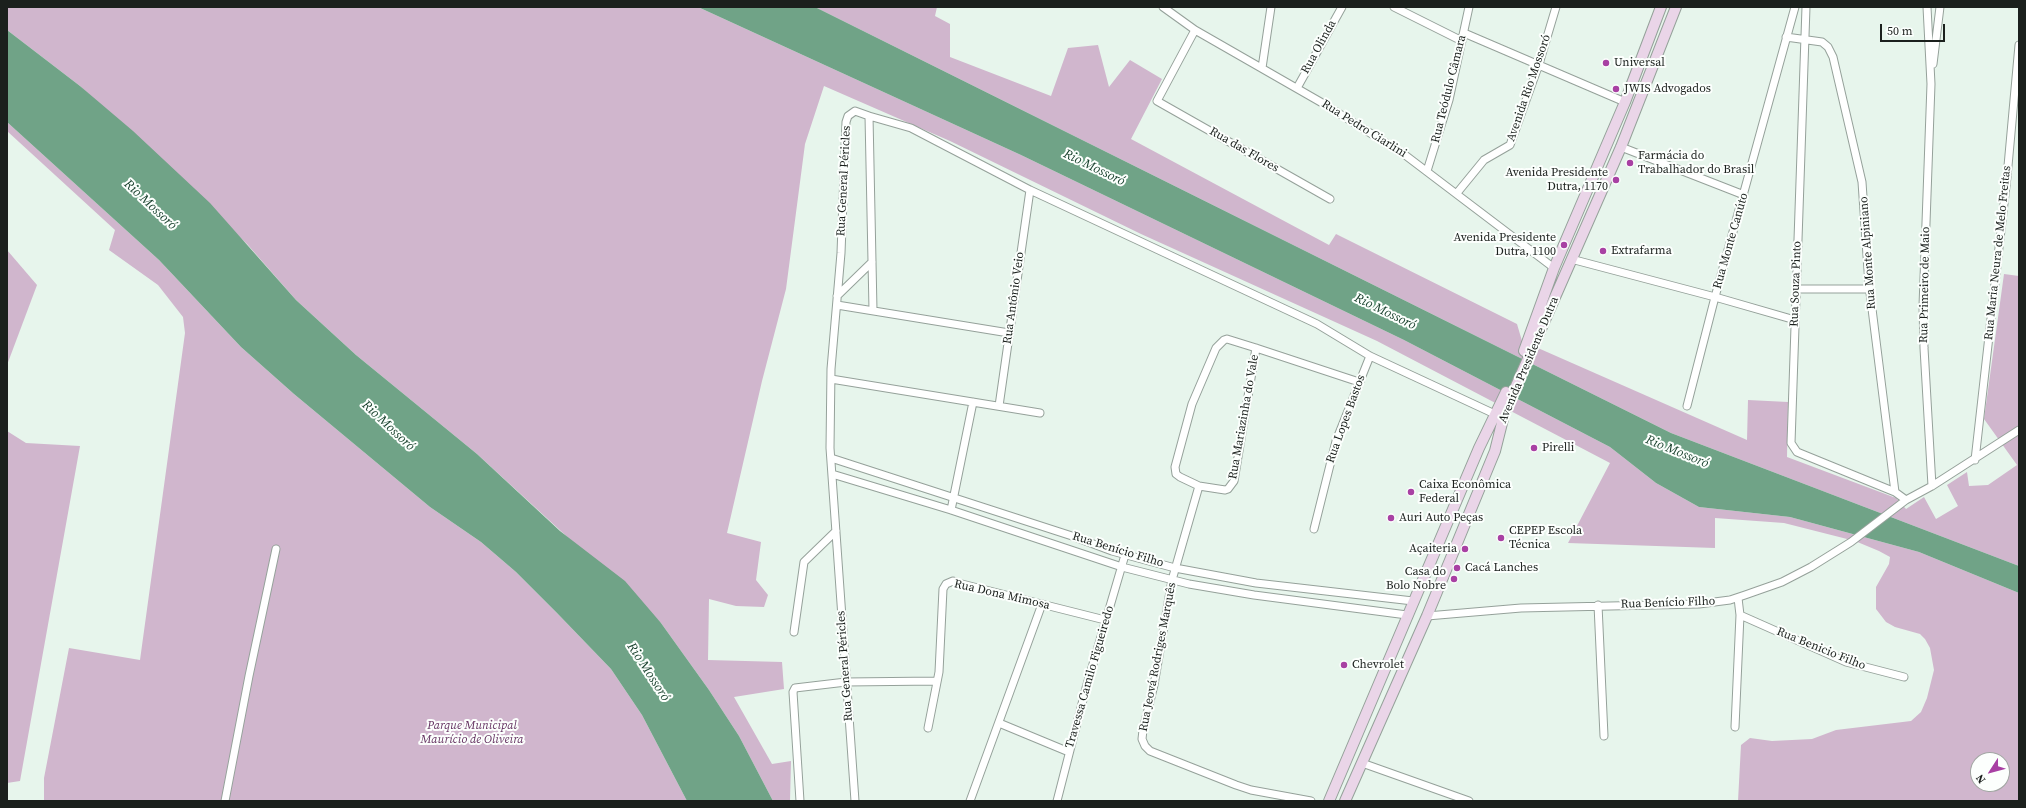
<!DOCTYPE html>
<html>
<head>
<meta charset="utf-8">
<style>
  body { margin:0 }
  #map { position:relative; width:2026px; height:808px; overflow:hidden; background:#e7f5ec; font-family:"Source Serif 4",serif }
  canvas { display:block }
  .frame { position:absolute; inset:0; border:8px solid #1b201d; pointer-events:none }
  .north { position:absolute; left:1970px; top:752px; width:40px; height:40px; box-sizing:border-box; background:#fcfffd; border:1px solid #a2a6a3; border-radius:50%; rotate:234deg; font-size:11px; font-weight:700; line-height:16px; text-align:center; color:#1b201d }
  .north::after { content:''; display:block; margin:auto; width:14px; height:18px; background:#a840a3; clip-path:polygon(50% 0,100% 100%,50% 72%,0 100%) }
  .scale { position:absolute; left:1880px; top:24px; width:65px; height:18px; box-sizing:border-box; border:2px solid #1b201d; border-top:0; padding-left:5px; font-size:12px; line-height:14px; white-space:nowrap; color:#1b201d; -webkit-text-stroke:3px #fcfffd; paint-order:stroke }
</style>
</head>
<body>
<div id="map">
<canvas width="2026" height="808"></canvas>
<div class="frame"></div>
<div class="north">N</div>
<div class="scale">50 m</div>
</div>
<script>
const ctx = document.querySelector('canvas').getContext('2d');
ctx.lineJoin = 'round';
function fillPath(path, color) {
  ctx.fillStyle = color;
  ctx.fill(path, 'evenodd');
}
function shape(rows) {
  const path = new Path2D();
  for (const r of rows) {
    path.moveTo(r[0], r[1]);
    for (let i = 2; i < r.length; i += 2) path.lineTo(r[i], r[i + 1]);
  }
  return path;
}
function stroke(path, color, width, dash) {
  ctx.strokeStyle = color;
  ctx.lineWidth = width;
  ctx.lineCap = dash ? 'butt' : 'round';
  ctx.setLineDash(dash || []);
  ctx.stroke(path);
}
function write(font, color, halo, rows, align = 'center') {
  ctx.font = font + ' "Source Serif 4",serif';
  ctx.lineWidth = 4;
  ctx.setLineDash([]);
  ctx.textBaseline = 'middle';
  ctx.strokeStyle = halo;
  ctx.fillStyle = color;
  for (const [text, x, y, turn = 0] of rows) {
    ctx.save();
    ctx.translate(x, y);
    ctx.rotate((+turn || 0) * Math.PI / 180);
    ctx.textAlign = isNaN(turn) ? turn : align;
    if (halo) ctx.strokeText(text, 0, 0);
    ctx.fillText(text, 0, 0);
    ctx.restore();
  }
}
const green = shape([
  [7,7,698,7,1021,155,1404,340,1610,447,1656,483,1699,507,1790,517,1919,552,2019,593,2019,801,1738,801,1741,745,1750,738,1772,741,1812,739,1836,730,1911,721,1921,712,1927,698,1934,670,1930,648,1925,639,1920,634,1895,627,1886,622,1876,609,1876,587,1889,564,1890,557,1879,551,1855,541,1784,523,1715,518,1715,548,1568,543,1610,463,1377,341,1141,234,950,141,824,86,805,144,786,289,762,381,727,533,761,542,756,580,768,595,764,607,736,606,709,599,708,660,782,662,784,689,734,697,772,764,791,761,790,801,773,801,739,736,709,690,661,623,477,454,356,355,296,300,247,244,80,86,7,30],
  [1978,760,2002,760,2002,784,1978,784],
  [815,7,937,7,935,16,950,24,950,57,1051,96,1068,48,1098,45,1109,87,1130,60,1162,79,1131,139,1329,245,1336,234,1517,324,1522,341,1747,440,1748,400,1788,402,1787,457,1896,498,1906,509,1924,497,1936,519,1958,506,1947,485,1967,472,1969,486,1988,485,2017,465,1984,419,2004,274,2019,276,2019,566,1671,433],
  [7,122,159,260,241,347,294,394,430,507,481,542,516,572,557,613,611,669,642,715,687,801,44,801,44,778,69,648,140,660,185,333,183,317,158,285,109,250,115,230,7,131],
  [7,250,37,285,7,365],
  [7,431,26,443,80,446,20,781,7,783,7,787]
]);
const water = shape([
  [698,7,815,7,1671,433,2019,566,2019,593,1919,552,1790,517,1699,507,1656,483,1610,447,1404,340,1021,155],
  [7,30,80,86,133,131,210,203,296,300,356,355,477,454,560,531,625,581,661,623,709,690,739,736,773,801,687,801,642,715,611,669,557,613,516,572,481,542,430,507,294,394,241,347,159,260,7,122]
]);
const street = shape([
  [1163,7,1195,30,1324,104,1405,155,1554,268],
  [1394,7,1462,41],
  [1806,7,1791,443,1797,452,1895,492],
  [1927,7,1931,84,1923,306,1924,348,1932,486],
  [1195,30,1157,101,1330,199],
  [1464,33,1625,102],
  [1786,37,1822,42,1828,47,1833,57,1862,182,1869,285,1895,492,1906,500],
  [1933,64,1940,7],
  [1262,68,1271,7],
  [1297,88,1342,7],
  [869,116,911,128,1030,190,1317,324,1370,356,1499,416],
  [1621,147,1744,195],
  [1427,171,1449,100,1469,7],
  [1457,193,1484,160,1510,145,1539,64,1556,7],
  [1571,259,1715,297,1795,320],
  [1797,289,1869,289],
  [837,296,872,262],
  [837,305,1009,333],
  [1256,348,1234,481,1228,489,1225,490,1199,486,1180,477,1176,474,1175,467,1192,404,1216,348,1224,340,1227,339,1256,348,1359,382],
  [831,379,1040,413],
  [999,406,1030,190],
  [1687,406,1715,297,1795,7],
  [831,458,1072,536,1112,551,1175,568,1256,583,1413,601],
  [1975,460,2007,177,2019,45],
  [832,474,951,510,1122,567,1189,584,1254,595,1407,615],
  [1199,486,1172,580,1154,685,1143,730,1142,739,1145,746,1150,751,1236,785,1251,790,1311,801],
  [951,510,973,402],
  [1314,529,1336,441,1370,356],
  [1738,598,1740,615,1846,662,1904,677],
  [1598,605,1604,736],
  [1427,616,1521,608,1699,604,1730,600,1745,595,1782,582,1811,567,1851,542,1906,500,1932,486,2019,430],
  [794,632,804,562,836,531],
  [999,723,1069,752],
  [1735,727,1740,615],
  [928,728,939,672,943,589,946,584,953,581,958,583,1105,620],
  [1362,763,1469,801],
  [225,801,249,676,276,549],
  [800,801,793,692,795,688,846,682,937,681],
  [855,801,830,448,831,369,841,253,846,122,848,116,855,111,869,116,873,310],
  [970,801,1042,604],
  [1057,801,1086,688,1125,555]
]);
const secondary = shape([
  [1524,351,1554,268,1625,102,1661,7],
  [1329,801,1479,448,1506,392],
  [1345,801,1427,616,1495,451,1505,411,1621,147,1676,7]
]);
const markers = [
  [1606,63,4,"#a840a3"],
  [1616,89,4,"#a840a3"],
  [1630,163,4,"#a840a3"],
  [1616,180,4,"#a840a3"],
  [1564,245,4,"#a840a3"],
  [1603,251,4,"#a840a3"],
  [1534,448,4,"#a840a3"],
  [1411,492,4,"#a840a3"],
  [1391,518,4,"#a840a3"],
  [1501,538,4,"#a840a3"],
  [1465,549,4,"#a840a3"],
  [1457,568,4,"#a840a3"],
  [1454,579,4,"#a840a3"],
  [1344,665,4,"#a840a3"]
];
const streetNames = [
  ["Rua Olinda",1319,47,-61],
  ["Avenida Rio Mossoró",1529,88,-71],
  ["Rua Teódulo Câmara",1449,89,-76],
  ["Rua Pedro Ciarlini",1364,129,32],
  ["Rua das Flores",1244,150,30],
  ["Rua General Péricles",844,181,-87],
  ["Rua Monte Canúto",1731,241,-74],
  ["Rua Monte Alpiniano",1868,253,-94],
  ["Rua Maria Neura de Melo Freitas",1998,253,-84],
  ["Rua Souza Pinto",1796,284,-88],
  ["Rua Primeiro de Maio",1925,285,-89],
  ["Rua Antônio Veio",1014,298,-82],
  ["Avenida Presidente Dutra",1529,360,-67],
  ["Rua Mariazinha do Vale",1244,417,-80],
  ["Rua Lopes Bastos",1346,419,-70],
  ["Rua Benício Filho",1118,550,17],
  ["Rua Dona Mimosa",1002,595,13],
  ["Rua Benício Filho",1668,603,-2],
  ["Rua Benicio Filho",1821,649,22],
  ["Rua Jeová Rodriges Marquês",1158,657,-79],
  ["Rua General Péricles",845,666,-94],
  ["Travessa Camilo Figueiredo",1090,677,-74]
];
const poiNames = [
  ["Universal",1614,63],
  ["JWIS Advogados",1624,89],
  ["Farmácia do",1638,156],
  ["Trabalhador do Brasil",1638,170],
  ["Avenida Presidente",1608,173,"right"],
  ["Dutra, 1170",1608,187,"right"],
  ["Avenida Presidente",1556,238,"right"],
  ["Dutra, 1100",1556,252,"right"],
  ["Extrafarma",1611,251],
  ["Pirelli",1542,448],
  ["Caixa Econômica",1419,485],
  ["Federal",1419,499],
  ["Auri Auto Peças",1399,518],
  ["CEPEP Escola",1509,531],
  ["Técnica",1509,545],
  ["Açaiteria",1457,549,"right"],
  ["Cacá Lanches",1465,568],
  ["Casa do",1446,572,"right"],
  ["Bolo Nobre",1446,586,"right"],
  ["Chevrolet",1352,665]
];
const parkNames = [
  ["Parque Municipal",472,726],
  ["Maurício de Oliveira",472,740]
];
const waterNames = [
  ["Rio Mossoró",1094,168,26],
  ["Rio Mossoró",150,205,43],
  ["Rio Mossoró",1385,312,26],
  ["Rio Mossoró",388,426,43],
  ["Rio Mossoró",1677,452,22],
  ["Rio Mossoró",648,672,57]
];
fillPath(green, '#d0b6cd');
fillPath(water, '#70a387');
stroke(street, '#95a19a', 9);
stroke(secondary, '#95a19a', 12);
stroke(street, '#fff', 7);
stroke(secondary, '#ead5e8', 10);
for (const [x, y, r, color] of markers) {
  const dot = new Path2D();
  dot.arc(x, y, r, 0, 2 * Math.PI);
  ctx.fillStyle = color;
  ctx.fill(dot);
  stroke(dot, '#fcfffd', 1.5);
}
write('12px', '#1b201d', '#fcfffd', streetNames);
write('12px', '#1b201d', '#fcfffd', poiNames, 'left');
write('italic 12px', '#643261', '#fcfffd', parkNames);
write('italic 13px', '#163f2b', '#fcfffd', waterNames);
</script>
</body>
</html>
